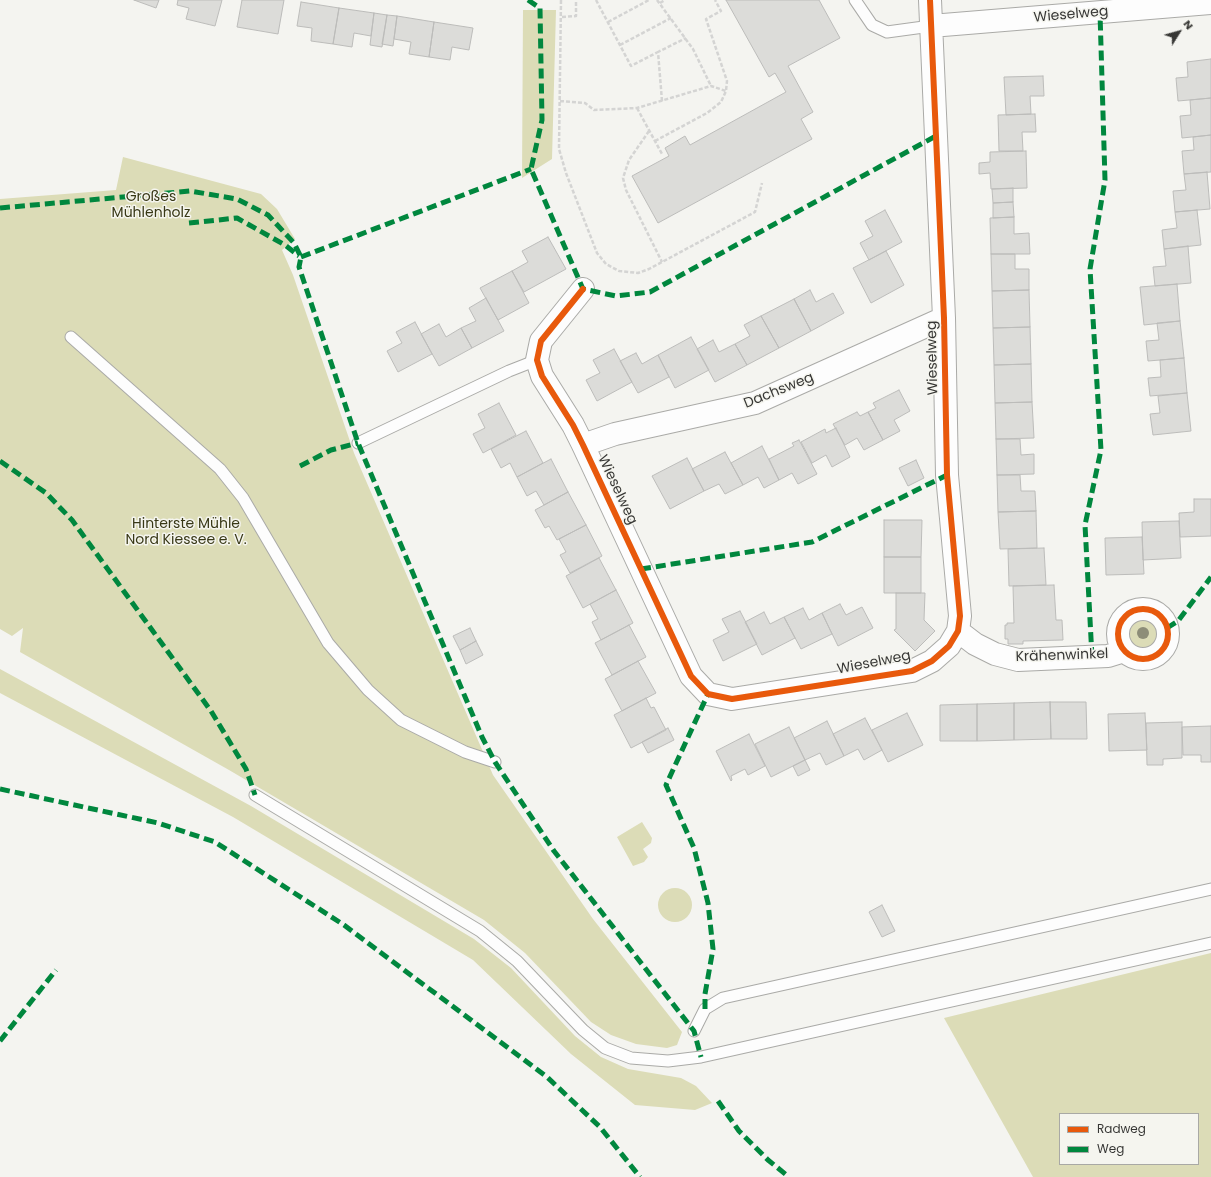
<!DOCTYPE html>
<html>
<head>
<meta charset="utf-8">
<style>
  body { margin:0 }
  #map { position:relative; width:1211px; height:1177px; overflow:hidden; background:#f4f4f0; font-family:Poppins,sans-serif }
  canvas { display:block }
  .legend { position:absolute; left:1059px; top:1113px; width:140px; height:52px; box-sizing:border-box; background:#f5f5ef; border:1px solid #a9a9a5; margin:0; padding:5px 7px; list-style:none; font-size:12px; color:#373735 }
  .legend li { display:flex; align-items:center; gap:8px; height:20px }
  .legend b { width:20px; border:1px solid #a9a9a5 }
  .north { position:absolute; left:1159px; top:12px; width:40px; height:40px; -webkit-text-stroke:3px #f5f5ef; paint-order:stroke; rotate:53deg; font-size:11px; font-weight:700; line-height:16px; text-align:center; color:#373735 }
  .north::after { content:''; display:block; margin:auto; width:14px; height:18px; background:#373735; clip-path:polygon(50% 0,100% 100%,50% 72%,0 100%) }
</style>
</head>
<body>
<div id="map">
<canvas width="1211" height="1177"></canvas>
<ul class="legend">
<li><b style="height:5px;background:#e8590c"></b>Radweg</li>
<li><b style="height:5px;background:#00873e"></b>Weg</li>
</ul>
<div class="north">N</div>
</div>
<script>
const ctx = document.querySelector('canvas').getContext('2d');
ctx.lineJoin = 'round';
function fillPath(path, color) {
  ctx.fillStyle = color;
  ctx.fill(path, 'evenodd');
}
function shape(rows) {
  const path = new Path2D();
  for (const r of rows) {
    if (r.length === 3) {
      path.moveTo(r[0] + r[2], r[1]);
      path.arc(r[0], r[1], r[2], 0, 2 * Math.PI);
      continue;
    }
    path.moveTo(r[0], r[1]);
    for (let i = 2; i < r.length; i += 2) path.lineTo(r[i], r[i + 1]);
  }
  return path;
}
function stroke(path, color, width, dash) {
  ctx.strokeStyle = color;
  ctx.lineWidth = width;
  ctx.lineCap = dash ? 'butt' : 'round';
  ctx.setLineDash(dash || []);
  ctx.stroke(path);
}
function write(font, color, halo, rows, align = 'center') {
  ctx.font = font + ' Poppins,sans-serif';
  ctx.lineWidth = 3;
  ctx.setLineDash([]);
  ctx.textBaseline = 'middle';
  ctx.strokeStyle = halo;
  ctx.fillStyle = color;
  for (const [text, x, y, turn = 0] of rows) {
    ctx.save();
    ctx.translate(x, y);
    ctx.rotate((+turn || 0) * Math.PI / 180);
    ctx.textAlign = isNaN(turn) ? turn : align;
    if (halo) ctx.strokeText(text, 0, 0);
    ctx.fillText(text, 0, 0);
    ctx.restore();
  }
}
const green = shape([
  [523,10,556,10,552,159,522,178],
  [123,157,261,194,277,209,295,239,282,250,293,275,354,453,493,775,593,919,682,1032,677,1045,667,1048,636,1044,611,1035,591,1022,525,953,484,920,229,770,20,652,23,628,12,636,0,629,0,199,116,190],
  [1143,634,18],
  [0,669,251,806,474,939,511,968,575,1036,601,1057,628,1069,681,1078,696,1086,712,1103,695,1110,635,1105,571,1054,473,960,233,817,0,693],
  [642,822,652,838,651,843,643,849,648,857,644,862,633,866,617,837],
  [675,905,17],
  [1211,953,1211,1177,1033,1177,944,1018],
  [1060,1114,1198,1114,1198,1164,1060,1164]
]);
const building = shape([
  [134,0,159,0,156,8,134,0],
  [178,0,222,0,215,26,186,19,189,8,177,5,178,0],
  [242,0,284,0,278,34,237,27,242,0],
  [726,0,819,0,840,38,788,66,813,112,801,119,812,139,658,223,632,176,669,156,665,148,685,136,690,145,786,92,775,73,769,77,726,0],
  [301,2,339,8,333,44,311,41,312,28,297,26,301,2],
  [339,8,374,13,371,36,354,33,352,47,333,44,339,8],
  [374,13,387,15,382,47,370,45,374,13],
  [387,15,397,16,393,46,382,44,387,15],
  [397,16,434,22,429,57,409,54,411,42,394,39,397,16],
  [434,22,473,28,469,50,452,47,450,60,429,57,434,22],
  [1211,59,1211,98,1178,101,1176,78,1188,77,1187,62,1211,59],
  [1043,76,1044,96,1030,96,1031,114,1006,115,1004,77,1043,76],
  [1211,98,1211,135,1182,138,1180,116,1191,115,1190,100,1211,98],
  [1035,114,1036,132,1022,132,1023,151,999,151,998,115,1035,114],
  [1211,135,1211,172,1184,174,1182,151,1194,150,1193,137,1211,135],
  [1026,151,1027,188,991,189,990,173,979,174,979,163,990,162,990,152,1026,151],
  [1207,172,1210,209,1175,212,1173,191,1186,190,1184,174,1207,172],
  [1013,188,1013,202,993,203,992,189,1013,188],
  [1013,202,1014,217,993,218,993,203,1013,202],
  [885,210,902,242,869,260,860,243,873,236,865,221,885,210],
  [1197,210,1201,245,1164,249,1162,230,1177,228,1175,212,1197,210],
  [1014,217,1014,234,1029,233,1030,254,991,254,990,218,1014,217],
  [548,237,566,269,524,292,512,271,528,262,522,251,548,237],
  [1188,246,1191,283,1155,286,1153,267,1166,266,1164,249,1188,246],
  [886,251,904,285,871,303,853,268,886,251],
  [991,254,1015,254,1015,269,1029,269,1029,290,992,291,991,254],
  [512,271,529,303,498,320,480,288,512,271],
  [1177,284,1180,321,1144,325,1140,287,1177,284],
  [810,290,816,302,833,293,844,313,811,331,794,299,810,290],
  [1029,290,1030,327,993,328,992,291,1029,290],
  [486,298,504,331,472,348,461,328,476,321,469,308,486,298],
  [794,299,811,331,779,348,761,316,794,299],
  [761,316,779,348,747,365,735,344,750,336,744,325,761,316],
  [1180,321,1184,358,1148,361,1146,341,1159,340,1157,323,1180,321],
  [415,322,432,354,398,372,387,351,402,343,396,332,415,322],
  [439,324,446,337,461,328,472,348,439,366,421,334,439,324],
  [1030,327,1031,364,994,365,993,328,1030,327],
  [691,337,709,370,675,388,658,355,691,337],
  [713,340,719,352,735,344,747,365,715,382,697,349,713,340],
  [614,349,632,382,597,401,586,380,600,373,593,360,614,349],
  [636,353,642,364,658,355,669,377,638,393,620,361,636,353],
  [1184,358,1187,393,1150,396,1148,378,1161,377,1160,360,1184,358],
  [1031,364,1032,402,995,403,994,365,1031,364],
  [899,390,910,411,894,420,900,431,883,440,868,412,876,408,873,403,899,390],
  [1187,393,1191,431,1153,435,1150,414,1160,413,1158,396,1187,393],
  [1032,402,1034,438,996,439,995,403,1032,402],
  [499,403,516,435,483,453,473,434,485,428,478,414,499,403],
  [857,412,860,416,868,412,883,440,864,450,857,438,845,445,833,424,857,412],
  [836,428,850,457,832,467,826,455,812,463,801,442,825,429,826,433,836,428],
  [526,431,543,463,517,477,510,463,501,468,491,449,526,431],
  [996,439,1020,439,1021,455,1034,454,1034,474,997,475,996,439],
  [799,440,817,474,798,484,792,473,779,480,769,459,794,446,792,443,799,440],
  [762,446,779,480,764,488,758,477,743,485,731,463,762,446],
  [725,452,743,485,725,494,719,484,704,491,692,469,725,452],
  [687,458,704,491,670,509,652,476,687,458],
  [551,459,568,492,544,505,536,491,527,496,517,477,551,459],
  [916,460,924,478,908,486,899,468,916,460],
  [997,475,1020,475,1021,491,1035,491,1036,511,998,512,997,475],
  [568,492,586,525,557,540,549,526,545,528,535,510,568,492],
  [1194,499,1211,499,1211,536,1180,537,1179,513,1194,512,1194,499],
  [1036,511,1037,548,1000,549,998,512,1036,511],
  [884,520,922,520,921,557,884,557,884,520],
  [1179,521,1181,558,1143,560,1142,522,1179,521],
  [586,525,602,556,570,573,560,555,566,552,559,539,586,525],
  [1142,537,1144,574,1106,575,1105,538,1142,537],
  [1044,548,1046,585,1009,586,1008,549,1044,548],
  [884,557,921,557,921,593,884,593,884,557],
  [599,558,616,590,583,608,566,576,599,558],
  [1054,585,1056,620,1062,620,1063,640,1023,641,1023,644,1008,644,1008,639,1005,639,1005,625,1007,625,1007,623,1014,623,1013,586,1054,585],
  [616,590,633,623,601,640,592,622,598,619,590,604,616,590],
  [896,593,925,593,924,620,935,631,915,651,894,630,896,629,896,593],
  [840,604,846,615,862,607,873,628,838,646,822,613,840,604],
  [803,608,809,620,822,613,832,634,801,649,784,617,803,608],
  [740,611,757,644,723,661,713,640,729,632,722,619,740,611],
  [764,612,770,624,784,617,795,638,762,655,745,622,764,612],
  [629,625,646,657,612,675,595,643,629,625],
  [470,628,476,641,460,650,453,636,470,628],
  [476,641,483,655,466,664,460,650,476,641],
  [638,661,656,693,622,711,605,679,638,661],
  [646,698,651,708,654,707,666,730,631,748,614,715,646,698],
  [1050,702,1051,739,1014,740,1014,703,1050,702],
  [1050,702,1086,702,1087,739,1051,739,1050,702],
  [1014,703,1014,740,977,741,977,704,1014,703],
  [977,704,977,741,940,741,940,705,977,704],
  [907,713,923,745,888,762,872,730,907,713],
  [1145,713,1147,750,1109,751,1108,714,1145,713],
  [865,718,882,750,864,760,858,749,844,756,833,734,865,718],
  [827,721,844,756,826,765,820,753,805,760,794,738,827,721],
  [1182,722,1182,758,1163,759,1163,765,1147,765,1146,723,1182,722],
  [1211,726,1211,762,1201,762,1201,755,1183,755,1182,727,1211,726],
  [789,727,805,760,771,777,755,744,789,727],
  [668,728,674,740,648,753,642,742,668,728],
  [749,734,765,766,748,775,745,769,731,776,732,780,731,781,716,751,749,734],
  [805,760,810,770,798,776,793,766,805,760],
  [882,905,895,931,882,937,869,912,882,905]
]);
const path = shape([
  [561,0,559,149,566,173,597,253,606,264,619,271,638,273,649,269,755,212,762,183],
  [596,0,631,66,658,52],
  [657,0,693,49,711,86],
  [660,3,665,0],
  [562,17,576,16,576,0],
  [608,22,649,0],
  [620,45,671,18],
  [560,101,585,103,594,110,637,108,711,86,726,91],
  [662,101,658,52,686,38],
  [637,108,662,154],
  [649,131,629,160,623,178,626,190,662,262],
  [655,141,707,113,721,102,726,91,727,81,706,19,721,11,715,0]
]);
const lane = shape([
  [855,0,872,25,887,32,931,26],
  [71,337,220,469,243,498,328,643,368,690,401,720,465,752,495,762],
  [358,443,509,371,537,360],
  [255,795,480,931,517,961,583,1030,605,1048,631,1058,668,1061,701,1057,1211,943],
  [694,1031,705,1009,723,998,1211,889]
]);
const street = shape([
  [931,26,1211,3],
  [583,289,541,341,537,360,542,376,573,425,583,445,691,676,708,694,732,699,912,671,932,661,949,646,958,631,960,616,947,475,944,318,930,0],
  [583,445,615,434,755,403,944,318],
  [1143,634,25],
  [958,631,975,644,995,654,1018,660,1108,656,1124,651]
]);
const quiet = shape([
  [528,0,540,8,542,120,531,169,583,289,616,296,650,292,936,136],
  [0,208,190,191,237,199,268,215,294,243,301,257,299,267,358,443,482,737,495,762,554,851,694,1031,701,1057],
  [189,223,237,218,285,245,299,256],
  [301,257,531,169],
  [0,461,46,493,72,520,211,711,246,769,255,795],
  [300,466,331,450,358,443],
  [641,569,812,542,947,475],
  [1167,628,1178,621,1211,577],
  [1092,657,1085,525,1101,450,1090,269,1105,180,1100,13],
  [0,789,158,823,215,842,344,925,547,1077,600,1127,640,1177],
  [705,1009,705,994,713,949,708,903,694,848,666,785,708,694],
  [0,1041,56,970],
  [718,1101,739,1131,768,1160,789,1177]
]);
const cycleway = shape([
  [583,289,541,341,537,360,542,376,573,425,583,445,691,676,708,694,732,699,912,671,932,661,949,646,958,631,960,616,947,475,944,318,930,0],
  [1143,634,25]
]);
const trees = [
  [1143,633]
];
const streetNames = [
  ["Wieselweg",1071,15,-5],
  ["Wieselweg",933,358,-91],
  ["Dachsweg",779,391,-22],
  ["Wieselweg",617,490,65],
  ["Krähenwinkel",1062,656,-2],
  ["Wieselweg",874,663,-11]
];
const parkNames = [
  ["Großes",151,197],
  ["Mühlenholz",151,213],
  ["Hinterste Mühle",186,524],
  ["Nord Kiessee e. V.",186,540]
];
fillPath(green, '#dcdcb7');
fillPath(building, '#dcdcd9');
stroke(building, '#bcbcba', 1);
stroke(lane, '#aaaaa7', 13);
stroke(street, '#aaaaa7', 24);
stroke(path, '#d4d4d3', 2.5, [4, 2]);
stroke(lane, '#fdfdfd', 11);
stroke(street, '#fdfdfd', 22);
stroke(quiet, '#00873e', 5, [10, 5]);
stroke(cycleway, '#e8590c', 6);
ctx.fillStyle = '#8d8d78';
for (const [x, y] of trees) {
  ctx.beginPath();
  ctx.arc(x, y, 6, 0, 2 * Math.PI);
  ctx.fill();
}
write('14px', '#373735', '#f5f5ef', streetNames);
write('14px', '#383816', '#f5f5ef', parkNames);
</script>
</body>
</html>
